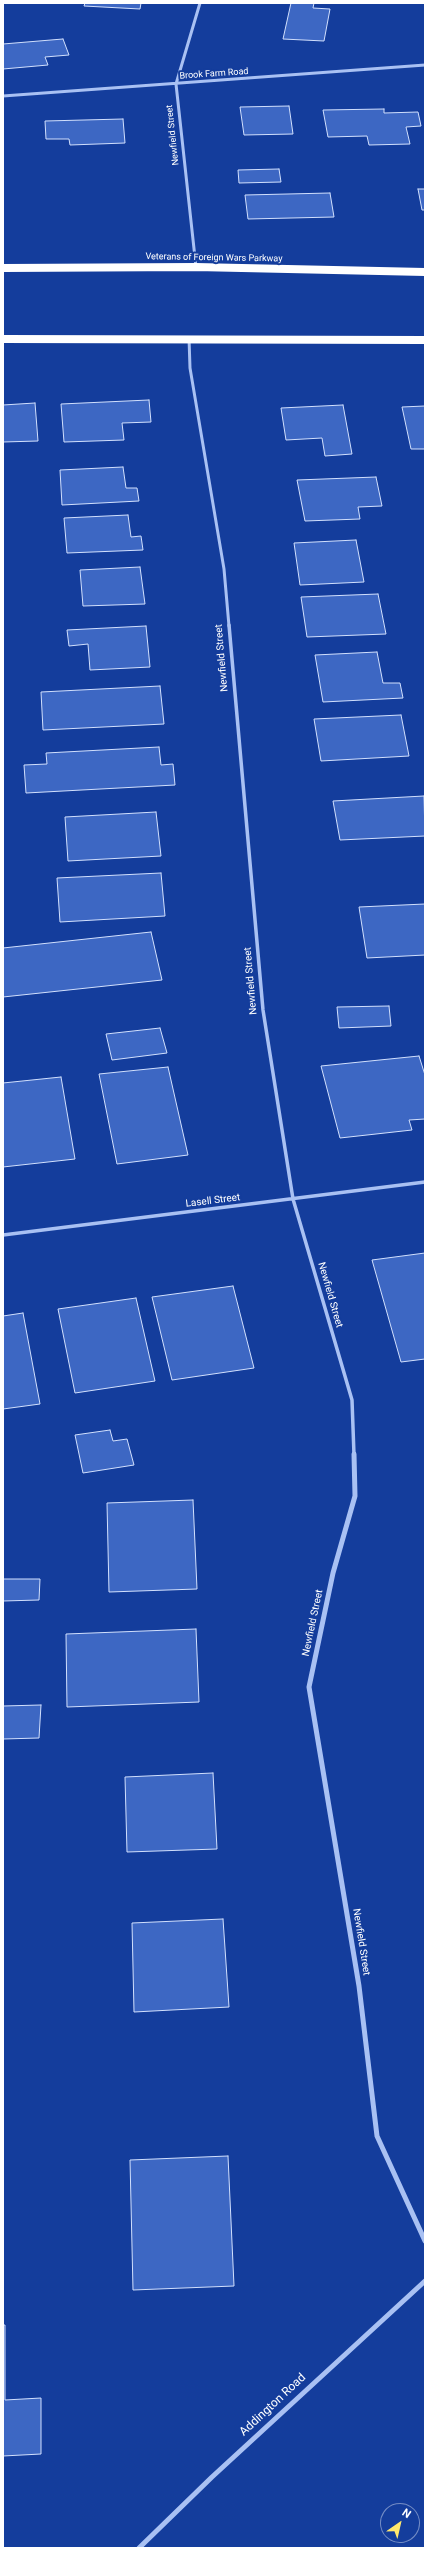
<!DOCTYPE html>
<html>
<head>
<meta charset="utf-8">
<style>
  body { margin:0 }
  #map { position:relative; width:428px; height:2551px; overflow:hidden; background:#143d9c; font-family:Roboto,sans-serif }
  canvas { display:block }
  .frame { position:absolute; inset:0; border:4px solid #fff; pointer-events:none }
  .north { position:absolute; left:380px; top:2503px; width:40px; height:40px; box-sizing:border-box; background:#143d9c; border:1px solid #728bc4; border-radius:50%; rotate:34deg; font-size:11px; font-weight:700; line-height:16px; text-align:center; color:#fff }
  .north::after { content:''; display:block; margin:auto; width:14px; height:18px; background:#ffe86c; clip-path:polygon(50% 0,100% 100%,50% 72%,0 100%) }
</style>
</head>
<body>
<div id="map">
<canvas width="428" height="2551"></canvas>
<div class="frame"></div>
<div class="north">N</div>
</div>
<script>
const ctx = document.querySelector('canvas').getContext('2d');
ctx.lineJoin = 'round';
function fillPath(path, color) {
  ctx.fillStyle = color;
  ctx.fill(path, 'evenodd');
}
function shape(rows) {
  const path = new Path2D();
  for (const r of rows) {
    path.moveTo(r[0], r[1]);
    for (let i = 2; i < r.length; i += 2) path.lineTo(r[i], r[i + 1]);
  }
  return path;
}
function stroke(path, color, width, dash) {
  ctx.strokeStyle = color;
  ctx.lineWidth = width;
  ctx.lineCap = dash ? 'butt' : 'round';
  ctx.setLineDash(dash || []);
  ctx.stroke(path);
}
function write(font, color, halo, rows, align = 'center') {
  ctx.font = font + ' Roboto,sans-serif';
  ctx.lineWidth = 4;
  ctx.setLineDash([]);
  ctx.textBaseline = 'middle';
  ctx.strokeStyle = halo;
  ctx.fillStyle = color;
  for (const [text, x, y, turn = 0] of rows) {
    ctx.save();
    ctx.translate(x, y);
    ctx.rotate((+turn || 0) * Math.PI / 180);
    ctx.textAlign = isNaN(turn) ? turn : align;
    if (halo) ctx.strokeText(text, 0, 0);
    ctx.fillText(text, 0, 0);
    ctx.restore();
  }
}
const building = shape([
  [85,3,141,3,140,9,84,6,85,3],
  [291,3,314,3,313,8,330,9,324,41,283,39,291,3],
  [63,39,69,55,45,57,48,65,3,69,3,44,63,39],
  [289,106,293,134,244,135,240,107,289,106],
  [384,109,384,113,418,112,421,126,406,127,410,144,369,145,367,136,328,137,323,110,384,109],
  [123,119,125,143,70,145,69,139,46,139,45,121,123,119],
  [279,169,281,182,239,183,238,170,279,169],
  [418,189,425,189,425,210,422,210,418,189],
  [330,193,334,217,248,219,245,195,330,193],
  [149,400,151,422,122,423,124,440,64,442,61,404,149,400],
  [35,403,38,441,3,442,3,405,35,403],
  [343,405,352,454,325,456,322,438,286,440,281,408,343,405],
  [425,406,425,449,411,449,402,407,425,406],
  [123,467,126,488,137,488,139,501,62,505,60,470,123,467],
  [376,477,382,506,358,507,360,519,305,521,297,480,376,477],
  [128,515,131,537,141,536,143,550,67,553,64,518,128,515],
  [356,540,364,582,300,585,294,543,356,540],
  [140,567,145,604,83,606,80,570,140,567],
  [378,594,386,634,307,637,301,597,378,594],
  [146,626,150,667,90,670,88,644,69,646,67,630,146,626],
  [377,652,383,683,400,683,403,698,323,702,315,655,377,652],
  [160,686,164,724,43,730,41,692,160,686],
  [401,715,409,756,321,761,314,719,401,715],
  [159,747,161,765,173,764,175,785,26,793,24,765,47,764,46,753,159,747],
  [424,796,425,836,340,840,333,801,424,796],
  [156,812,161,856,68,861,65,817,156,812],
  [161,873,165,916,60,922,57,878,161,873],
  [425,904,425,955,367,958,359,907,425,904],
  [151,932,162,980,3,997,3,948,151,932],
  [389,1006,391,1026,339,1028,337,1007,389,1006],
  [160,1028,167,1053,112,1060,106,1034,160,1028],
  [419,1056,425,1075,425,1119,409,1120,412,1130,340,1138,321,1066,419,1056],
  [168,1067,188,1155,117,1164,99,1074,168,1067],
  [61,1077,75,1159,3,1167,3,1083,61,1077],
  [425,1253,425,1359,401,1362,372,1260,425,1253],
  [233,1286,254,1368,172,1380,152,1297,233,1286],
  [136,1298,155,1381,75,1393,58,1309,136,1298],
  [23,1313,40,1404,3,1409,3,1316,23,1313],
  [110,1430,113,1441,127,1439,134,1465,83,1473,75,1435,110,1430],
  [193,1500,197,1589,109,1592,107,1503,193,1500],
  [3,1579,40,1579,39,1600,3,1601,3,1579],
  [196,1629,199,1702,67,1707,66,1634,196,1629],
  [41,1705,39,1738,3,1739,3,1706,41,1705],
  [213,1773,217,1849,127,1852,125,1777,213,1773],
  [223,1919,229,2007,134,2012,132,1923,223,1919],
  [228,2156,234,2286,133,2290,130,2160,228,2156],
  [3,2325,5,2325,5,2400,41,2398,41,2454,3,2456,3,2325]
]);
const streetFar2 = shape([
  [3,96,425,65],
  [196,267,176,84,200,3],
  [189,338,190,368,224,569,229,626]
]);
const streetFar1 = shape([
  [229,625,263,1010,293,1199,352,1400,354,1455],
  [3,1235,425,1182]
]);
const street = shape([
  [354,1454,355,1496,333,1573,309,1687,359,1986,377,2136,425,2241],
  [139,2548,212,2477,425,2281]
]);
const highway = shape([
  [3,268,196,267,425,272],
  [3,339,425,340]
]);
const farStreetnames = [
  ["Brook Farm Road",214,74,-4],
  ["Newfield Street",173,135,-96],
  ["Veterans of Foreign Wars Parkway",214,258,1]
];
const streetNames = [
  ["Newfield Street",222,658,-95],
  ["Newfield Street",251,981,-95],
  ["Lasell Street",213,1201,-7],
  ["Newfield Street",330,1295,74],
  ["Newfield Street",313,1623,-78],
  ["Newfield Street",361,1942,81]
];
const nearStreetnames = [
  ["Addington Road",273,2405,-43]
];
fillPath(building, '#3d67c3');
stroke(building, '#d2e0fd', 1);
stroke(streetFar2, '#a9c1f3', 3);
stroke(streetFar1, '#a9c1f3', 3.5);
stroke(street, '#a9c1f3', 5);
stroke(highway, '#fff', 8);
write('9px', '#fff', '#143d9c', farStreetnames);
write('10px', '#fff', '#143d9c', streetNames);
write('12px', '#fff', '#143d9c', nearStreetnames);
</script>
</body>
</html>
